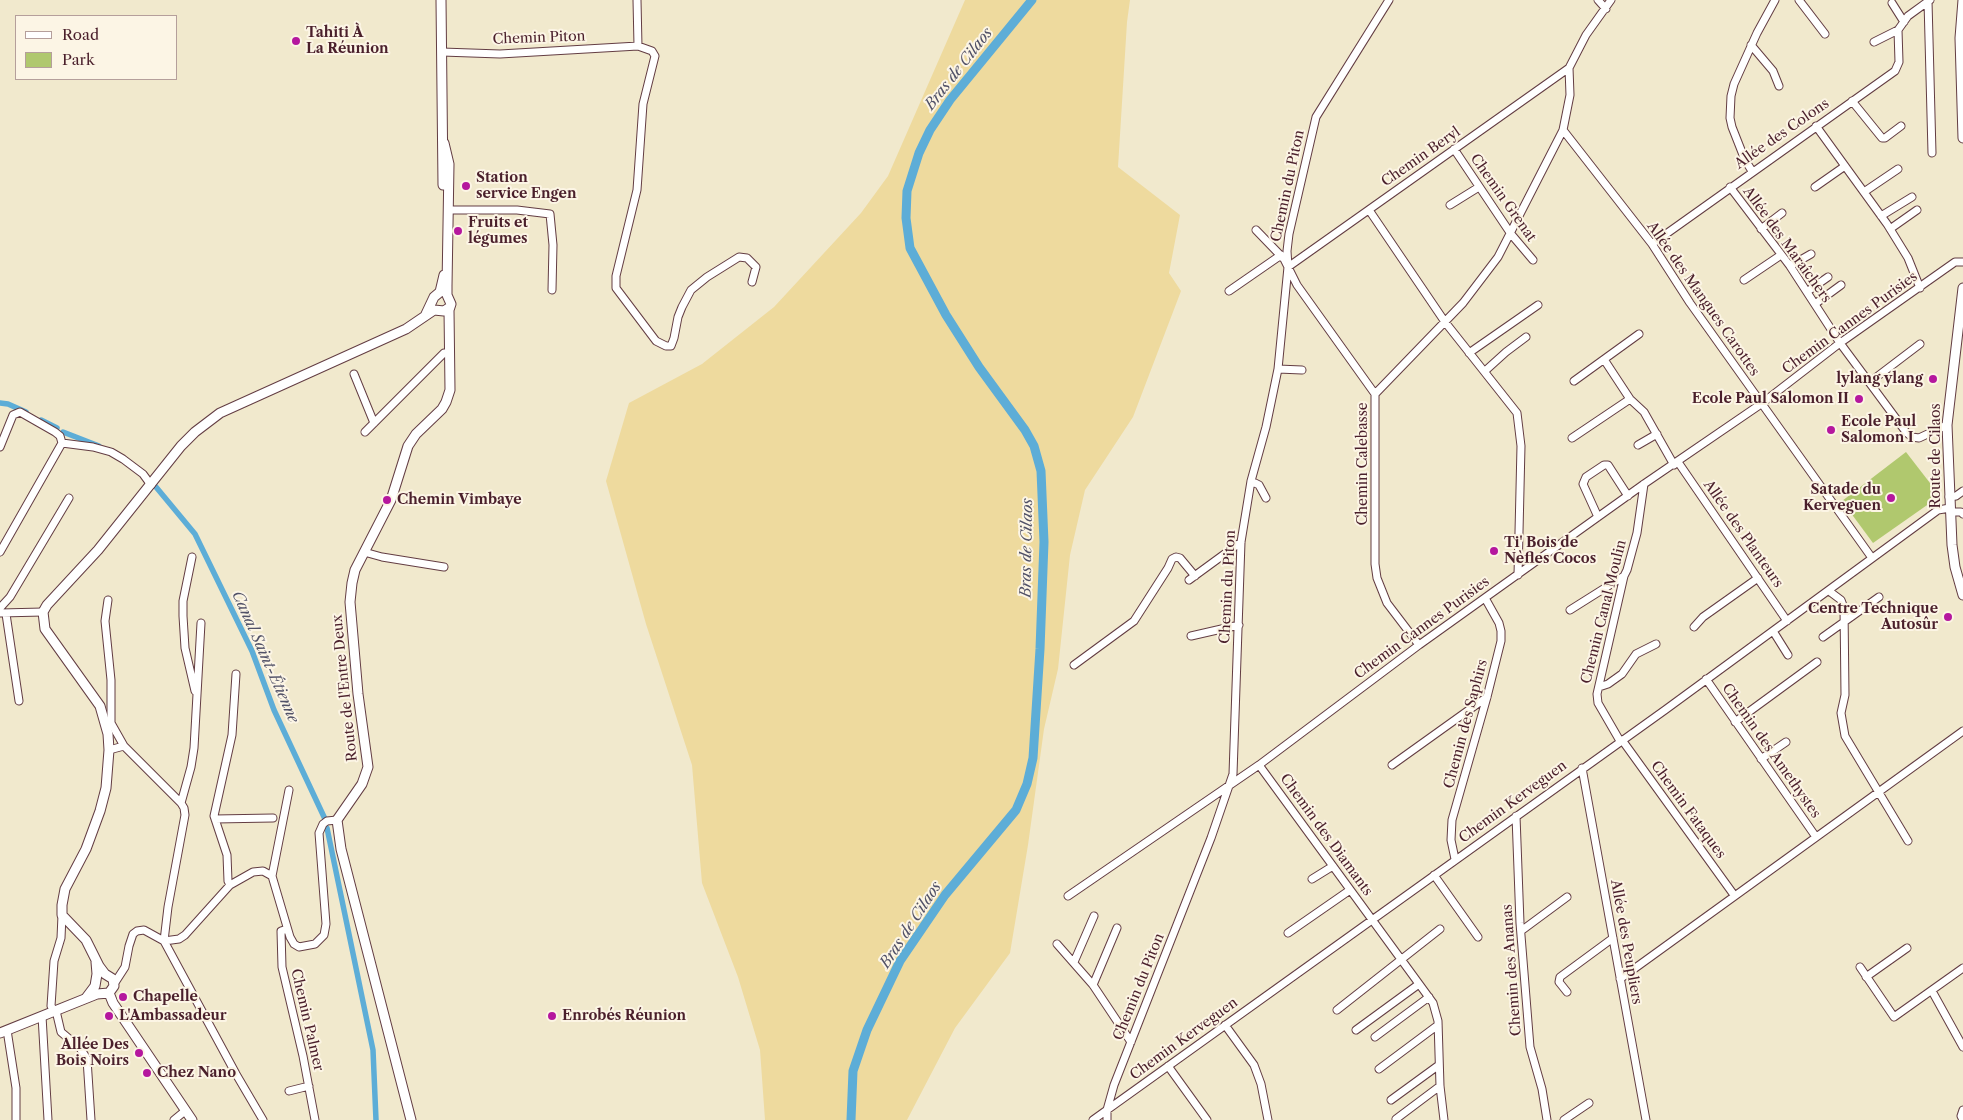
<!DOCTYPE html>
<html>
<head>
<meta charset="utf-8">
<style>
  body { margin:0 }
  #map { position:relative; width:1963px; height:1120px; overflow:hidden; background:#f1e9cd; font-family:"Libre Caslon Text",serif }
  canvas { display:block }
  .legend { position:absolute; left:15px; top:15px; width:162px; height:65px; box-sizing:border-box; background:#fcf5e5; border:1px solid #b59f9b; margin:0; padding:6px 9px; list-style:none; font-size:15px; color:#4a1f2b }
  .legend li { display:flex; align-items:center; gap:10px; height:25px }
  .legend b { width:25px; border:1px solid #b59f9b }
</style>
</head>
<body>
<div id="map">
<canvas width="1963" height="1120"></canvas>
<ul class="legend">
<li><b style="height:6px;background:#fff"></b>Road</li>
<li><b style="height:14px;background:#b0c86e"></b>Park</li>
</ul>
</div>
<script>
const ctx = document.querySelector('canvas').getContext('2d');
ctx.lineJoin = 'round';
function fillPath(path, color) {
  ctx.fillStyle = color;
  ctx.fill(path, 'evenodd');
}
function shape(rows) {
  const path = new Path2D();
  for (const r of rows) {
    path.moveTo(r[0], r[1]);
    for (let i = 2; i < r.length; i += 2) path.lineTo(r[i], r[i + 1]);
  }
  return path;
}
function stroke(path, color, width, dash) {
  ctx.strokeStyle = color;
  ctx.lineWidth = width;
  ctx.lineCap = dash ? 'butt' : 'round';
  ctx.setLineDash(dash || []);
  ctx.stroke(path);
}
function write(font, color, halo, rows, align = 'center') {
  ctx.font = font + ' "Libre Caslon Text",serif';
  ctx.lineWidth = 4;
  ctx.setLineDash([]);
  ctx.textBaseline = 'middle';
  ctx.strokeStyle = halo;
  ctx.fillStyle = color;
  for (const [text, x, y, turn = 0] of rows) {
    ctx.save();
    ctx.translate(x, y);
    ctx.rotate((+turn || 0) * Math.PI / 180);
    ctx.textAlign = isNaN(turn) ? turn : align;
    if (halo) ctx.strokeText(text, 0, 0);
    ctx.fillText(text, 0, 0);
    ctx.restore();
  }
}
const green = shape([
  [1906,452,1940,496,1873,543,1842,501]
]);
const sand = shape([
  [965,0,1130,0,1127,22,1118,167,1180,215,1169,273,1181,291,1133,417,1085,490,1070,555,1058,669,1044,729,1028,845,1010,953,955,1028,907,1120,765,1120,760,1050,738,977,702,883,692,765,646,624,606,481,629,403,702,364,774,307,861,213,888,176]
]);
const canal = shape([
  [0,403,8,404,26,412],
  [41,420,57,428],
  [63,432,99,446],
  [156,487,195,534,252,651,274,710,325,819],
  [327,828,373,1050,376,1120]
]);
const river = shape([
  [851,1120,853,1071,867,1030,900,961,945,895,1016,810,1027,784,1033,758,1040,649,1044,542,1041,471,1034,446,1025,430,979,367,946,315,910,248,906,218,907,191,919,153,930,130,950,100,1032,0]
]);
const minor = shape([
  [637,0,638,46],
  [1598,0,1606,9],
  [1799,0,1825,34],
  [1928,1,1932,153],
  [1892,3,1904,22],
  [1874,42,1898,30],
  [1751,45,1773,71,1779,86],
  [442,52,500,54,638,46,652,51,655,56,643,104,637,190,616,276,616,288,656,341,666,346,671,346,674,338,678,317,682,307,691,290,707,277,739,257,747,258,756,267,752,282],
  [1852,101,1882,138,1885,138,1901,126],
  [1816,126,1887,224,1908,258,1920,288],
  [1563,130,1652,244,1690,303,1872,558],
  [1454,149,1511,234,1533,260],
  [1752,171,1745,160,1732,127,1730,118,1731,96,1734,84,1757,33,1775,0],
  [1730,187,1790,266,1840,343,1906,432,1912,437,1919,438,1947,425],
  [1815,187,1845,166],
  [1864,192,1898,169],
  [1450,205,1479,187],
  [449,210,517,210,550,214,553,245,552,290],
  [1369,210,1445,322,1517,413,1521,446,1518,575],
  [1881,216,1912,197],
  [1761,229,1782,213],
  [1890,229,1917,210],
  [1256,230,1284,259,1297,285,1375,394,1375,564,1377,578,1387,603,1419,645],
  [1652,244,1895,71,1899,62,1898,30,1908,16,1930,0],
  [1790,266,1811,254],
  [1288,267,1569,68],
  [1744,280,1781,255],
  [1229,291,1281,255],
  [1808,291,1828,277],
  [1815,304,1841,285],
  [1469,353,1538,305],
  [1605,361,1630,399,1644,412,1674,465],
  [1278,369,1302,370],
  [1485,371,1506,352,1526,337],
  [354,374,374,423],
  [1574,381,1639,334],
  [1870,382,1920,344],
  [1375,394,1463,303,1498,257,1563,130,1570,95,1569,68,1586,35,1611,0],
  [365,432,444,353,450,353],
  [1572,438,1630,399],
  [62,443,93,447,111,452,123,459,143,474,151,485],
  [1638,445,1657,434],
  [0,447,13,415,20,412,55,432,60,436,62,443],
  [1678,462,1787,621],
  [1251,481,1259,485,1266,498],
  [1949,497,1956,496,1963,491],
  [1950,512,1961,512,1963,514],
  [1598,517,1583,484,1586,477,1604,465,1608,465,1628,496],
  [0,552,62,443],
  [364,552,382,557,444,567],
  [192,557,183,601,183,616,185,648,195,691],
  [1189,580,1241,542],
  [1829,591,1841,600,1844,608,1845,695,1841,713,1845,736,1908,841],
  [108,600,105,621,111,680,111,723,124,746],
  [0,608,10,597,69,498],
  [1570,610,1624,576],
  [0,613,43,612],
  [6,614,19,701],
  [1694,627,1703,617,1758,578],
  [1773,631,1788,655],
  [1191,636,1239,625],
  [1823,637,1879,597],
  [1074,665,1134,621,1168,568,1172,559,1176,557,1180,558,1195,576],
  [1706,679,1816,837],
  [1599,687,1608,684,1622,674,1636,654,1656,644],
  [1735,722,1817,662],
  [1622,740,1734,895],
  [1620,741,1598,703,1597,694,1624,576,1627,570,1637,533,1644,484],
  [109,750,124,746,181,803,184,808,185,815,168,907,164,941,236,1074,263,1120],
  [1761,759,1786,742],
  [1259,765,1433,1003,1438,1021,1440,1086,1444,1120],
  [1392,765,1487,697],
  [1582,768,1646,1120],
  [181,803,191,767,194,748,201,623],
  [1516,816,1520,923,1530,1047,1542,1089,1547,1120],
  [215,819,273,818],
  [1455,859,1451,840,1452,820,1487,697,1501,641,1501,631,1499,623,1485,598],
  [1434,875,1478,937],
  [272,876,289,790],
  [1312,879,1333,866],
  [230,885,228,881,227,855,214,816,232,735,236,674],
  [1068,896,1259,765,1419,645,1644,484,1761,404,1840,343,1955,262,1963,262],
  [62,915,61,938,54,961,51,1006,57,1015,61,1032,80,1048,87,1059,91,1120],
  [287,929,281,931,282,967,303,1056,315,1120],
  [1521,931,1567,897],
  [1288,933,1350,890],
  [1057,944,1093,985,1131,1042],
  [1074,962,1094,916],
  [1860,967,1894,1017,1963,968],
  [1866,977,1907,948],
  [1620,979,1963,731],
  [114,984,125,967,129,946,133,934,137,931,144,930,164,941,179,939,185,935,230,885,253,872,263,871,272,876,290,937,294,944,299,947,315,944,324,935,326,924,319,833,323,824,327,821,337,820],
  [1093,985,1117,928],
  [1932,991,1963,1047],
  [1567,992,1559,982,1560,977,1613,938],
  [1337,1010,1440,929],
  [42,1016,48,1120],
  [1225,1025,1254,1065,1261,1084,1268,1120],
  [7,1030,16,1088,16,1120],
  [1356,1030,1419,984],
  [1375,1037,1429,997],
  [1168,1066,1207,1120],
  [1379,1069,1438,1025],
  [289,1091,309,1086],
  [1391,1100,1439,1065],
  [1396,1119,1440,1086],
  [174,1120,185,1111],
  [1093,1120,1665,710,1938,510,1950,508],
  [1107,1120,1107,1110,1114,1085,1211,838,1233,774,1241,542,1251,481,1266,427,1278,369,1288,267,1287,251,1289,234,1316,117,1389,0],
  [1564,1120,1589,1103],
  [1963,1120,1961,1116,1963,1110]
]);
const major = shape([
  [441,0,443,185],
  [1963,0,1960,38,1963,138],
  [1963,288,1947,425,1952,545,1955,567,1963,595],
  [426,314,434,297,440,292,444,275],
  [109,993,113,1003,192,1120],
  [86,998,95,986,97,974,96,962],
  [0,1033,97,994,109,993,114,986,113,979,105,974,99,966,86,940,62,915,62,905,65,889,86,849,100,811,106,788,109,750,108,734,100,706,45,629,43,612,47,605,98,550,181,446,195,432,220,413,406,329,434,310,444,311,450,307],
  [411,1120,341,849,337,820,362,784,368,767,358,694,350,602,352,583,355,570,391,500,408,446,416,434,442,409,446,402,450,390,449,310,451,304,447,295,447,286,449,164,444,143]
]);
const markers = [
  [296,41,5,"#b5179e"],
  [466,186,5,"#b5179e"],
  [458,231,5,"#b5179e"],
  [1933,379,5,"#b5179e"],
  [1859,399,5,"#b5179e"],
  [1831,430,5,"#b5179e"],
  [1891,498,5,"#b5179e"],
  [387,500,5,"#b5179e"],
  [1494,551,5,"#b5179e"],
  [1948,617,5,"#b5179e"],
  [123,997,5,"#b5179e"],
  [109,1016,5,"#b5179e"],
  [552,1016,5,"#b5179e"],
  [139,1053,5,"#b5179e"],
  [147,1073,5,"#b5179e"]
];
const poiNames = [
  ["Tahiti À",306,33],
  ["La Réunion",306,49],
  ["Station",476,178],
  ["service Engen",476,194],
  ["Fruits et",468,223],
  ["légumes",468,239],
  ["lylang ylang",1923,379,"right"],
  ["Ecole Paul Salomon II",1849,399,"right"],
  ["Ecole Paul",1841,422],
  ["Salomon I",1841,438],
  ["Satade du",1881,490,"right"],
  ["Kerveguen",1881,506,"right"],
  ["Chemin Vimbaye",397,500],
  ["Ti' Bois de",1504,543],
  ["Nèfles Cocos",1504,559],
  ["Centre Technique",1938,609,"right"],
  ["Autosûr",1938,625,"right"],
  ["Chapelle",133,997],
  ["L'Ambassadeur",119,1016],
  ["Enrobés Réunion",562,1016],
  ["Allée Des",129,1045,"right"],
  ["Bois Noirs",129,1061,"right"],
  ["Chez Nano",157,1073]
];
const streetNames = [
  ["Chemin Piton",539,38,-2],
  ["Allée des Colons",1782,134,-35],
  ["Chemin Beryl",1421,157,-35],
  ["Chemin du Piton",1288,186,-78],
  ["Chemin Grenat",1503,198,55],
  ["Allée des Maraîchers",1787,245,54],
  ["Allée des Mangues Carottes",1703,299,55],
  ["Chemin Cannes Purisies",1850,323,-36],
  ["Route de Cilaos",1936,456,-90],
  ["Chemin Calebasse",1363,464,-90],
  ["Allée des Planteurs",1743,534,55],
  ["Chemin du Piton",1228,587,-87],
  ["Chemin Canal Moulin",1604,612,-76],
  ["Chemin Cannes Purisies",1422,628,-36],
  ["Route de l'Entre Deux",345,688,-96],
  ["Chemin des Saphirs",1466,724,-75],
  ["Chemin des Amethystes",1771,751,55],
  ["Chemin Kerveguen",1513,802,-36],
  ["Chemin Fataques",1688,810,54],
  ["Chemin des Diamants",1326,835,54],
  ["Allée des Peupliers",1626,942,80],
  ["Chemin des Ananas",1512,970,-94],
  ["Chemin du Piton",1139,987,-68],
  ["Chemin Palmer",307,1020,77],
  ["Chemin Kerveguen",1184,1039,-36]
];
const waterNames = [
  ["Bras de Cilaos",959,69,-52],
  ["Bras de Cilaos",1027,548,-89],
  ["Canal Saint-Étienne",265,657,66],
  ["Bras de Cilaos",911,925,-57]
];
fillPath(green, '#b0c86e');
fillPath(sand, '#eeda9e');
stroke(canal, '#5dadd7', 5.5);
stroke(river, '#5dadd7', 9);
stroke(minor, '#633d43', 9);
stroke(major, '#633d43', 11);
stroke(minor, '#fff', 7);
stroke(major, '#fff', 9);
for (const [x, y, r, color] of markers) {
  const dot = new Path2D();
  dot.arc(x, y, r, 0, 2 * Math.PI);
  ctx.fillStyle = color;
  ctx.fill(dot);
  stroke(dot, '#fcf5e5', 2);
}
write('bold 14px', '#4a1f2b', '#fcf5e5', poiNames, 'left');
write('14px', '#4a1f2b', '#fcf5e5', streetNames);
write('italic 15px', '#515167', '#fcf5e5', waterNames);
</script>
</body>
</html>
